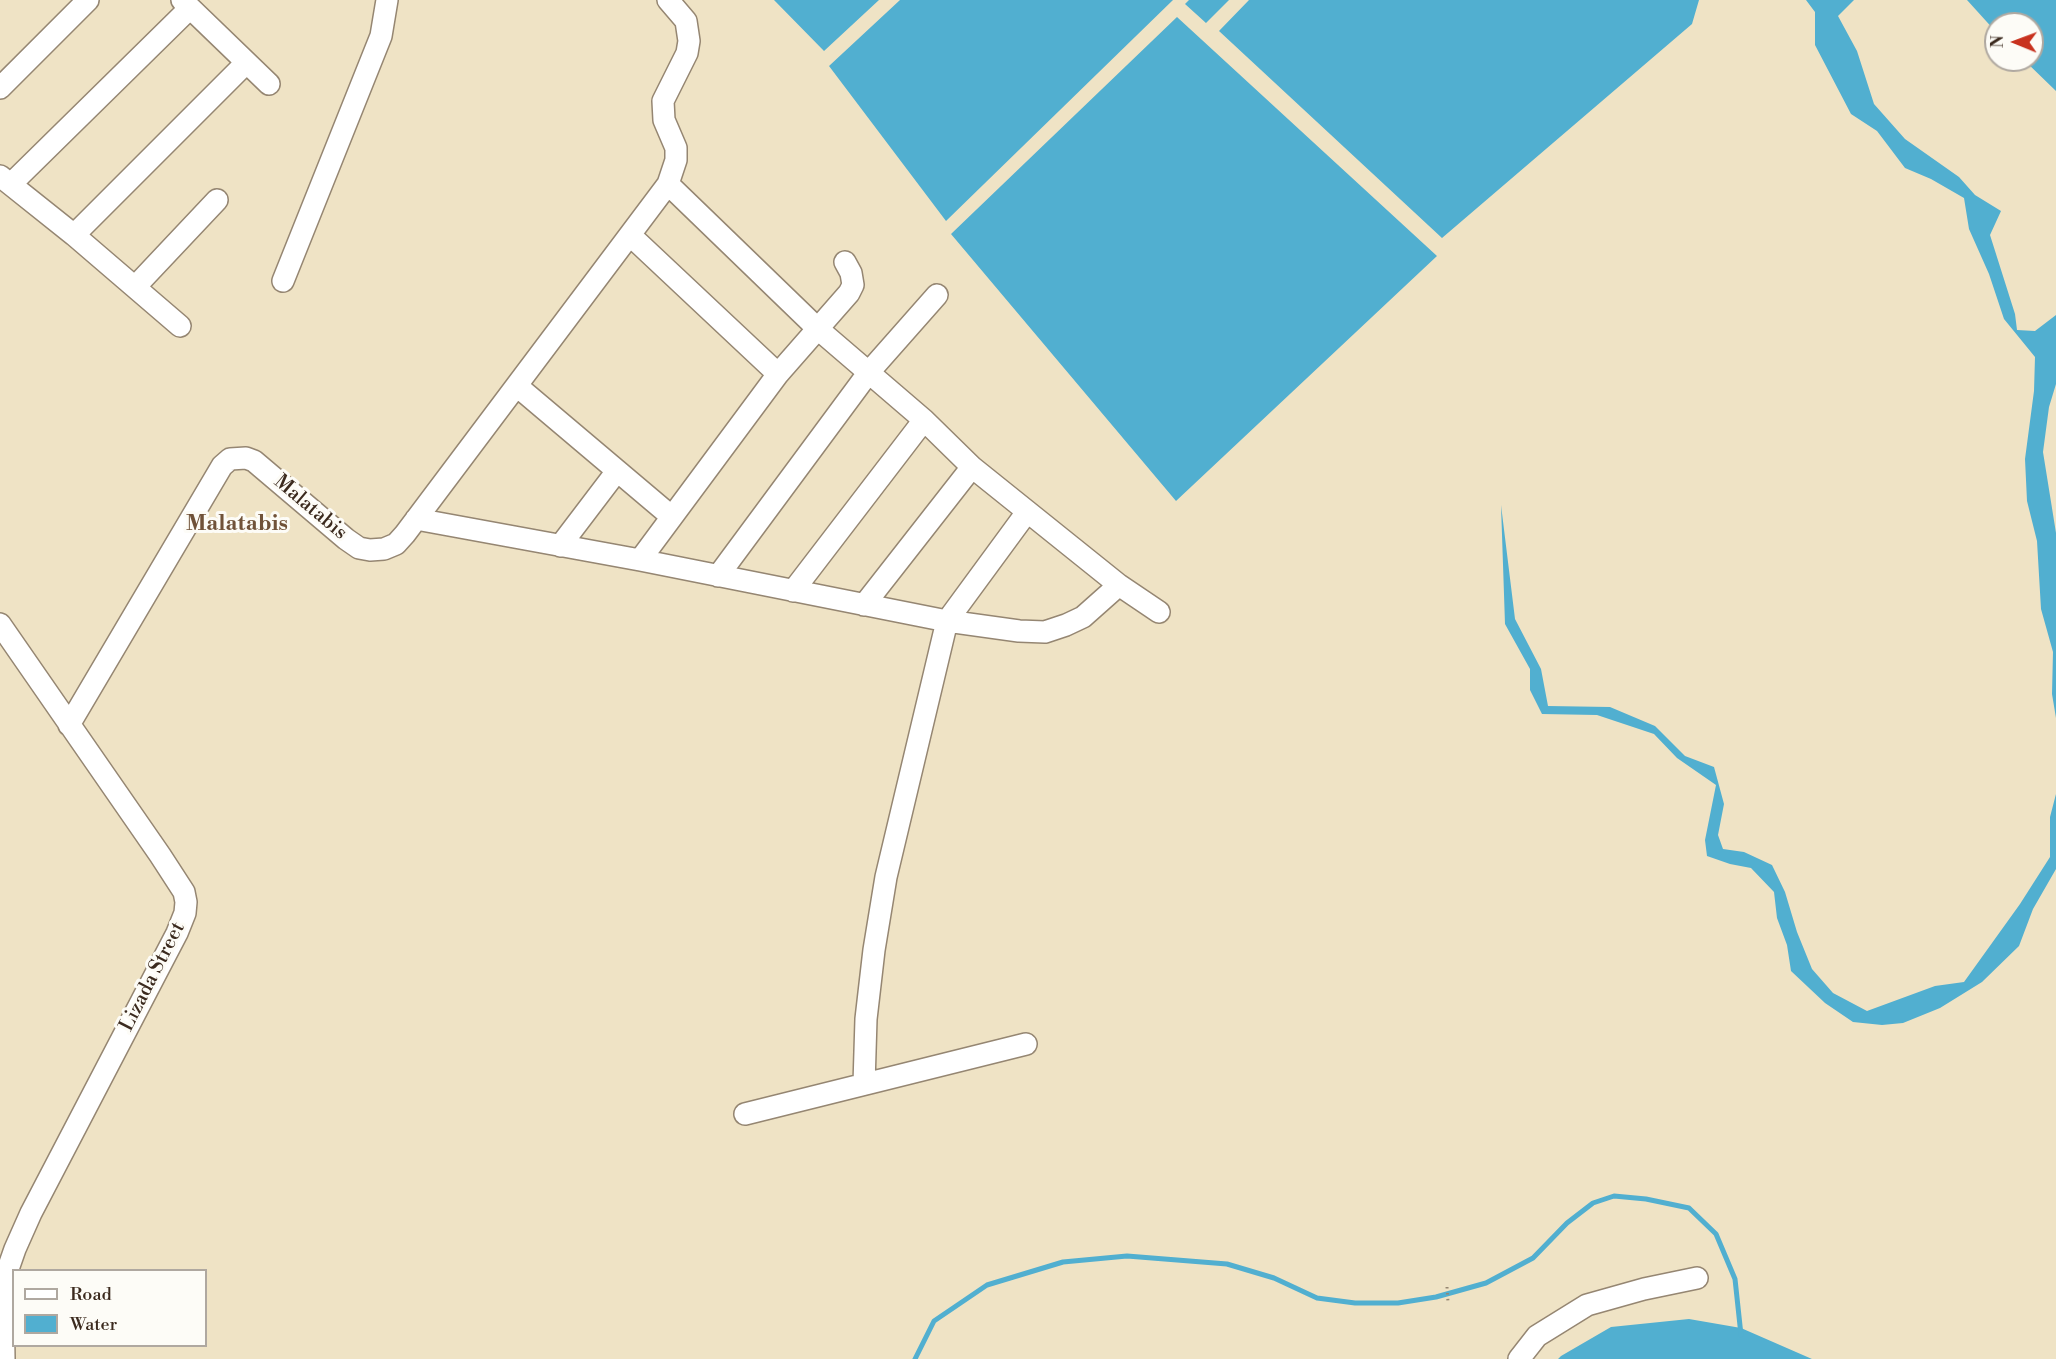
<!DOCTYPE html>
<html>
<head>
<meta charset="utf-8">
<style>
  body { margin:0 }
  #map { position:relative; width:2056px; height:1359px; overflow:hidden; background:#efe3c5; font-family:"Libre Bodoni",serif }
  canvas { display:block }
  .legend { position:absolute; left:12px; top:1269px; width:195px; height:78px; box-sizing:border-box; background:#fdfcf7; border:2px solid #afa8a0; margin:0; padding:8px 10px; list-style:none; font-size:18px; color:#3b2a1e }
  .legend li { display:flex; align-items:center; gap:12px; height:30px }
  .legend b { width:30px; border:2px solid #afa8a0 }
  .north { position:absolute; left:1984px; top:12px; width:60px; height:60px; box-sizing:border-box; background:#fdfcf7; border:2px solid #afa8a0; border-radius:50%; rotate:271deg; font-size:16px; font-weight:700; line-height:24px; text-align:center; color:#3b2a1e }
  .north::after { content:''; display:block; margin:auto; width:21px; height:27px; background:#c8321e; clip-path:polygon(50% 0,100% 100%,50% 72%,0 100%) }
</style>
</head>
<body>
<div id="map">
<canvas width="2056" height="1359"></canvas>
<ul class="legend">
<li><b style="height:8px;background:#fff"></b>Road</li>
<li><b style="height:16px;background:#51afd0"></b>Water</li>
</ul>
<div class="north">N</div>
</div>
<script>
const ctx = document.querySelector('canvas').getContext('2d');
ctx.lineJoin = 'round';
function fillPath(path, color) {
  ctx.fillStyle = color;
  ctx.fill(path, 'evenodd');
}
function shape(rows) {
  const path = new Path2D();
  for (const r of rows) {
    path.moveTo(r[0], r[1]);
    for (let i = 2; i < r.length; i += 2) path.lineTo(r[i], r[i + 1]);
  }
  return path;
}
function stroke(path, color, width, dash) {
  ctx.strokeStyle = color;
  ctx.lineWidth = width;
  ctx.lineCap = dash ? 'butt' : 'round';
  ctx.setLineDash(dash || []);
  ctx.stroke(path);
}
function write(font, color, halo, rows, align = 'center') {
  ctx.font = font + ' "Libre Bodoni",serif';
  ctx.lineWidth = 6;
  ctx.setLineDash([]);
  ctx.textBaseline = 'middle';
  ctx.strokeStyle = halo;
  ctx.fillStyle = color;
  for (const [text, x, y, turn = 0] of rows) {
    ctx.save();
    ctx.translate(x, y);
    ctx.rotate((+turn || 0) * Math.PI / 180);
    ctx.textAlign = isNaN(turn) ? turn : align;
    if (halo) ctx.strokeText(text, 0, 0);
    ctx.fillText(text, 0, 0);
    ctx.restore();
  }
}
const water = shape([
  [774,0,879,0,824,51],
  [900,0,1173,0,946,221,829,66],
  [1189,0,1229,0,1206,23,1185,4],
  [1249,0,1699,0,1692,24,1442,238,1219,31],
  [1806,0,1854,0,1838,16,1857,51,1874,104,1905,139,1959,177,1975,195,2001,211,1990,235,2015,314,2017,330,2035,331,2056,315,2056,384,2049,407,2043,452,2056,533,2056,718,2052,694,2053,652,2041,609,2037,541,2027,501,2025,459,2034,391,2035,357,2004,319,1989,274,1969,229,1964,198,1931,179,1905,168,1877,131,1851,114,1815,45,1815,12],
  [1967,0,2056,0,2056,91,2024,60,2032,60,2032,24,1996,24,1996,32],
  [1177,17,1437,256,1176,501,951,234],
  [1501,505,1515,619,1541,669,1548,706,1610,707,1655,726,1685,756,1714,767,1724,804,1718,835,1723,849,1744,852,1772,865,1785,892,1797,932,1812,969,1833,993,1867,1011,1935,986,1964,982,2020,904,2050,857,2050,817,2056,794,2056,869,2033,909,2019,946,1982,982,1940,1008,1903,1023,1882,1025,1853,1022,1825,1003,1791,971,1787,945,1777,918,1774,892,1751,868,1730,864,1707,856,1705,840,1716,785,1677,758,1654,734,1597,715,1542,714,1530,690,1530,669,1505,624],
  [1689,1319,1741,1328,1812,1359,1558,1359,1561,1356,1611,1327]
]);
const stream = shape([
  [915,1359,934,1321,987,1285,1063,1262,1127,1256,1227,1264,1274,1278,1317,1298,1355,1303,1398,1303,1436,1297,1486,1283,1533,1258,1567,1223,1593,1203,1614,1196,1646,1199,1689,1208,1716,1234,1735,1279,1741,1335]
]);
const path = shape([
  [1447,1287,1448,1302]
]);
const minor = shape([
  [182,0,269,84],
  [0,88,88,0],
  [0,176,74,235,180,326],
  [11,184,190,8],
  [668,184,818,329,924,420,972,467,1119,585,1159,612],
  [74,235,246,63],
  [630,235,778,374],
  [283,281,381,36,387,0],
  [135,287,217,200],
  [517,386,672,517],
  [416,519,640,560,947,621,1019,631,1045,632,1066,625,1083,617,1119,585],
  [560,546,617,471],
  [640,560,778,374,849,293,853,285,851,273,845,262],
  [718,576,869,372,937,295],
  [793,591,924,420],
  [864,605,972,467],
  [0,624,160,855,184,892,186,902,185,913,177,933,31,1213,15,1249,8,1269,3,1299,4,1359],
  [69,725,222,466,230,459,246,458,254,461,346,539,359,548,370,550,384,549,396,544,405,534,668,184,676,160,676,148,664,120,663,101,687,53,689,41,686,21,668,0],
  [864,1084,866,1019,874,950,886,877,947,621,1027,512],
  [745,1114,1026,1044],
  [1519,1359,1537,1336,1587,1305,1644,1289,1697,1278]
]);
const streetNames = [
  ["Malatabis",310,508,40],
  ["Lizada Street",153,977,-63]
];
const quarterNames = [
  ["Malatabis",237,525]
];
fillPath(water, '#51afd0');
stroke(stream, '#51afd0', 5);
stroke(minor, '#958672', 24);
stroke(path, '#958672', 3, [1.5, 4.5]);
stroke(minor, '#fff', 21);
write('20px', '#3b2a1e', '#fdfcf7', streetNames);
write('bold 22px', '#705239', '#fdfcf7', quarterNames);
</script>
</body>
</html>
